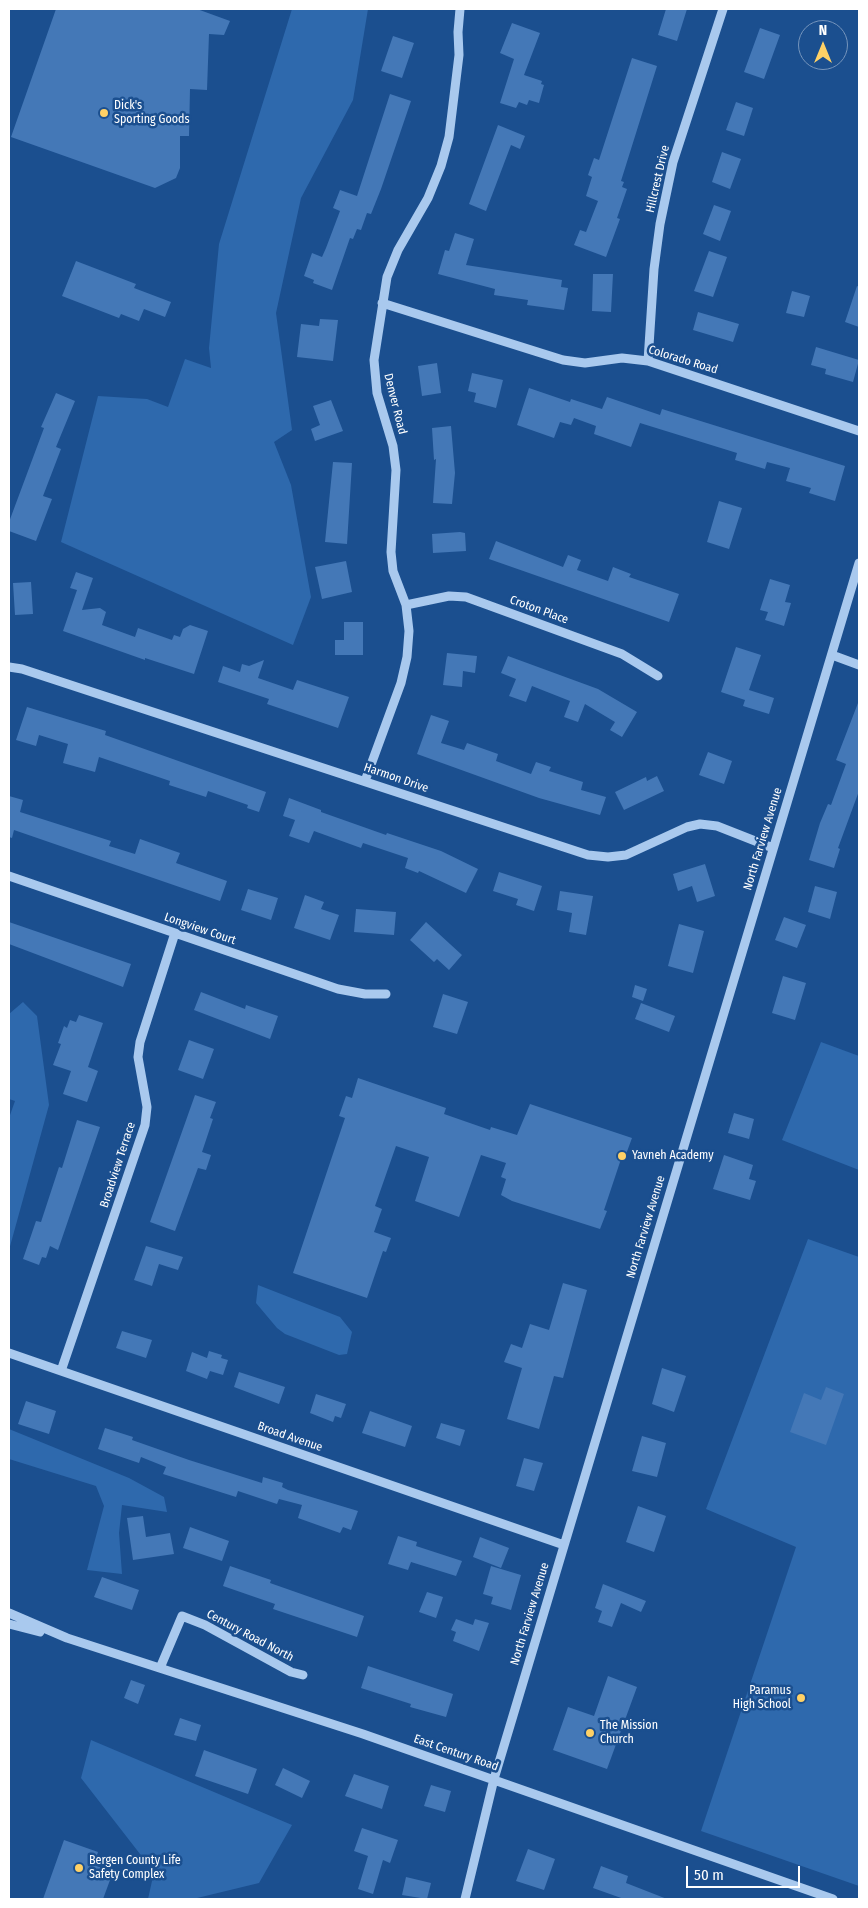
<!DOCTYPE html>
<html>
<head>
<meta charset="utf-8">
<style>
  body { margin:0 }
  #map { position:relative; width:868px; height:1908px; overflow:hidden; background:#1b4f8f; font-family:"Fira Sans Condensed",sans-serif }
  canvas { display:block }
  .frame { position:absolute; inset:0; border:10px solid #fff; pointer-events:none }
  .north { position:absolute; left:798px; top:20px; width:50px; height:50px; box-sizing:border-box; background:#1b4f8f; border:1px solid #7695bc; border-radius:50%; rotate:0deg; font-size:14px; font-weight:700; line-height:20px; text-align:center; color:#fff }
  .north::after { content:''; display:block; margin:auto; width:18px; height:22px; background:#ffd166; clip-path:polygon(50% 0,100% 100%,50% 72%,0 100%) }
  .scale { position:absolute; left:686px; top:1866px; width:114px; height:22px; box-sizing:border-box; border:2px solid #fff; border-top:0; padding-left:6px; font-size:15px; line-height:18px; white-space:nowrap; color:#fff; -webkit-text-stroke:4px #1b4f8f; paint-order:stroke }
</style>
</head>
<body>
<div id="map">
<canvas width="868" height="1908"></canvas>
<div class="frame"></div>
<div class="north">N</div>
<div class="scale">50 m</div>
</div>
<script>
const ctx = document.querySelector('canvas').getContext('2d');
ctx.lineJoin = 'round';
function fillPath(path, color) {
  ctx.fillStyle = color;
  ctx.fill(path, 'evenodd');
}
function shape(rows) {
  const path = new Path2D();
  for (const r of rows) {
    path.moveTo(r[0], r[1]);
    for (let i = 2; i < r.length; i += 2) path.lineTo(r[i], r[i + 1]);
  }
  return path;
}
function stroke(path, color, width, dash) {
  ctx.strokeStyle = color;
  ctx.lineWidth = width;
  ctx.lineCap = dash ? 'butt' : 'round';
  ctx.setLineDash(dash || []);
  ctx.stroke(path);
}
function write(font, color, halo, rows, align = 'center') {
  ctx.font = font + ' "Fira Sans Condensed",sans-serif';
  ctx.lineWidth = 5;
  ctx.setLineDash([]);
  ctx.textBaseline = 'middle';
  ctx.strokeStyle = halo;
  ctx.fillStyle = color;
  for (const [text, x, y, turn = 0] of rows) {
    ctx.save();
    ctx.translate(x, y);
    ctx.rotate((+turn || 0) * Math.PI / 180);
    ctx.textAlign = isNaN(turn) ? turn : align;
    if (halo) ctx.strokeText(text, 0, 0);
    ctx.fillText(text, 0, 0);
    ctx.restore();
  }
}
const green = shape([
  [292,9,368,9,353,100,301,198,276,313,292,430,274,442,291,485,311,597,293,645,61,542,98,396,147,399,168,407,185,359,211,368,209,348,219,244],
  [23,1002,37,1016,49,1105,9,1250,9,1118,15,1101,9,1099,9,1014],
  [821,1042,859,1056,859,1170,782,1140],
  [808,1239,859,1257,859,1886,701,1831,796,1547,706,1509],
  [258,1285,340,1317,352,1332,347,1354,339,1355,285,1334,277,1328,256,1303],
  [9,1429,129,1478,164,1497,167,1512,122,1505,119,1533,122,1574,87,1570,104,1506,96,1486,9,1459],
  [91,1740,292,1825,259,1883,193,1899,148,1899,154,1872,81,1778]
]);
const building = shape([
  [56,9,197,9,230,21,224,35,209,34,207,90,190,89,189,136,180,136,180,168,176,178,155,188,11,137],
  [666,9,687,9,677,41,658,35],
  [512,23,540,33,524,75,542,81,541,84,544,85,539,103,529,100,527,105,519,102,516,108,500,103,514,59,500,53],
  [760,28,780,35,764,79,744,72],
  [393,36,414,43,402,78,381,71],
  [632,58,657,66,621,181,624,182,622,187,627,189,617,218,620,219,606,257,574,245,580,230,586,232,598,201,586,196,592,177,588,175,594,158,599,160],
  [390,94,411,101,381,189,371,214,367,213,361,230,357,229,353,239,350,238,332,290,313,283,314,280,304,276,312,253,322,257,326,248,340,211,333,208,340,190,357,196],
  [736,102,753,108,744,136,726,130],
  [498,125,525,136,520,149,511,145,486,211,469,204],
  [722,152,741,159,730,189,712,182],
  [714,205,731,211,720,241,703,234],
  [455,233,474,239,466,265,562,280,561,287,568,288,564,310,527,305,528,300,494,295,495,289,438,274,445,250,449,251],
  [709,251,727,257,713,297,694,291],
  [76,261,136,284,134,288,171,302,165,317,144,309,139,321,121,314,119,318,62,296],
  [593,274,613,274,611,312,592,311],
  [857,286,859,287,859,327,845,322],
  [792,291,810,296,804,317,786,313],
  [698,312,739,324,733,342,693,330],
  [320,319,338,320,333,361,297,357,301,324,319,326],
  [816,347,859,360,853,382,825,374,826,369,811,365],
  [437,363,441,393,422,396,418,366],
  [472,373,503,380,496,408,474,402,476,393,468,391],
  [529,388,570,402,571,399,602,409,607,397,660,415,662,409,845,466,835,501,809,493,811,488,786,481,790,468,767,462,765,469,735,460,737,453,640,423,631,447,594,434,596,426,574,418,571,425,560,422,554,438,517,425],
  [56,393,75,401,56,447,61,449,43,496,52,499,36,541,9,531,9,522,44,428,41,427],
  [331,400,343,431,315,441,311,429,320,425,313,406],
  [451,426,455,473,452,504,433,503,436,459,434,460,432,428],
  [333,462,352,463,347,544,325,542],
  [719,501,742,508,729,549,707,542],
  [460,532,465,533,466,551,433,553,432,534],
  [496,541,563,567,568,555,581,560,577,570,608,581,613,567,631,574,629,577,679,594,669,622,489,559],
  [346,561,352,592,322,599,315,567],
  [76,572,93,578,82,610,100,608,106,612,102,625,135,637,138,628,172,640,174,635,180,637,183,629,190,625,208,631,194,674,145,658,145,660,63,631,77,590,70,588],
  [770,579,790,585,785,602,791,603,784,626,765,620,768,612,760,610],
  [31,582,33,614,15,615,13,583],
  [344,622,363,622,363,655,335,655,335,640,344,640],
  [736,647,761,655,749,690,774,698,769,714,743,706,745,700,721,692],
  [447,653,477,656,475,673,463,671,462,687,443,685],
  [508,656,598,689,637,712,622,737,610,730,615,722,585,704,578,722,564,717,570,701,532,686,526,702,509,696,516,679,501,673],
  [264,660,258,678,293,690,297,680,349,697,338,728,267,704,269,699,218,682,223,666,240,672,242,664,249,666],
  [858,703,859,791,838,848,840,849,834,868,809,860,820,823,828,804,831,805,846,764,836,760],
  [27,707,106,731,105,735,266,792,259,812,247,808,248,805,208,791,206,797,169,785,170,781,99,757,95,772,63,763,68,744,39,735,36,746,16,740],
  [431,715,449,721,441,743,464,750,467,743,498,754,496,761,531,774,536,762,551,767,549,771,583,782,581,790,606,797,600,815,539,798,417,754],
  [708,752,732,761,724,784,699,775],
  [657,776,664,791,624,810,615,792,646,777,647,781],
  [9,796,23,800,20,812,111,841,109,846,135,854,140,839,180,853,176,863,227,881,220,901,14,830,12,838,9,837],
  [289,798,321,810,321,812,386,835,387,833,441,851,478,869,466,893,419,871,418,873,405,868,408,858,363,843,361,848,314,831,309,843,289,836,295,820,283,816],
  [705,864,715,896,697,902,692,886,678,891,673,874],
  [499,872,542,886,534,911,516,905,518,899,493,891],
  [815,886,837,892,830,919,808,912],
  [248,889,278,898,271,920,241,910],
  [560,891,593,896,586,935,569,932,572,913,557,910],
  [305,895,324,902,321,909,339,915,330,940,294,928],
  [356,909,396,912,394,935,354,932],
  [784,917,806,925,797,948,775,940],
  [9,922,131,964,123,987,9,944],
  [426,922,462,955,449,970,437,959,434,962,410,940],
  [679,924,704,931,693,973,668,966],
  [783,976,806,983,795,1020,772,1013],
  [635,985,647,989,643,1001,632,997],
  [201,992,245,1009,246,1005,278,1016,270,1039,194,1010],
  [443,994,468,1002,457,1034,433,1027],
  [641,1003,675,1016,669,1032,635,1019],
  [79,1015,103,1023,88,1067,98,1071,87,1102,63,1094,71,1071,53,1065,61,1044,58,1043,64,1026,67,1028,70,1020,76,1022],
  [189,1040,214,1049,203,1079,178,1070],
  [358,1078,446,1108,444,1114,490,1130,491,1127,517,1135,530,1104,632,1138,625,1157,622,1156,604,1210,607,1211,600,1229,512,1201,501,1195,506,1179,501,1177,506,1163,481,1155,459,1217,415,1201,429,1157,396,1146,375,1206,382,1209,374,1232,391,1238,386,1252,383,1251,367,1298,293,1273,345,1118,339,1116,346,1096,352,1098],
  [195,1095,216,1102,210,1118,213,1119,202,1152,211,1155,206,1170,198,1168,175,1231,150,1222],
  [734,1113,754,1119,749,1139,728,1133],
  [77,1120,100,1127,58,1250,50,1246,46,1258,42,1257,39,1265,23,1259,36,1221,41,1222,59,1167,62,1168],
  [724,1155,753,1165,749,1179,756,1181,750,1200,713,1189],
  [146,1246,183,1257,178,1270,159,1264,152,1286,134,1280],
  [563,1283,587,1290,563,1378,554,1376,539,1429,507,1419,522,1368,504,1362,511,1344,522,1348,530,1324,549,1330],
  [122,1331,152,1340,146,1358,116,1348],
  [209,1351,222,1355,221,1358,228,1360,223,1375,210,1371,207,1379,186,1371,192,1352,207,1358],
  [662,1368,686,1376,674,1412,652,1404],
  [239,1372,285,1387,279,1404,234,1387],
  [826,1387,844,1394,826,1445,790,1432,804,1393,821,1400],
  [316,1394,346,1404,341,1418,335,1416,333,1422,310,1413],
  [26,1401,56,1411,49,1434,18,1424],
  [370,1411,412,1426,405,1447,362,1433],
  [441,1423,465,1430,460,1446,436,1438],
  [105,1428,133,1437,132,1440,189,1460,262,1483,263,1477,283,1483,282,1487,288,1490,358,1511,351,1530,343,1527,340,1533,298,1518,302,1505,279,1499,277,1504,238,1491,236,1497,163,1474,166,1467,141,1457,139,1463,98,1449],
  [642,1436,666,1443,657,1477,632,1471],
  [524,1458,543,1463,534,1491,516,1486],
  [638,1506,666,1516,654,1552,626,1542],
  [143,1516,146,1537,170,1533,174,1554,133,1560,127,1518],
  [190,1527,229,1541,222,1561,183,1548],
  [398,1536,417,1542,416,1546,462,1561,456,1576,411,1562,408,1570,388,1564],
  [480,1537,509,1548,501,1568,473,1557],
  [230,1566,271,1580,270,1583,364,1616,357,1637,273,1609,275,1604,223,1586],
  [491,1566,521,1575,511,1610,491,1604,493,1597,483,1594],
  [102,1577,139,1590,132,1610,94,1597],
  [603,1584,646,1601,641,1612,621,1603,612,1627,598,1622,602,1611,595,1608],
  [427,1592,443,1597,436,1618,419,1612],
  [456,1619,473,1625,475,1619,489,1623,479,1651,453,1641,456,1632,451,1630],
  [368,1666,453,1694,446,1717,410,1707,411,1704,361,1688],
  [608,1676,637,1687,607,1769,553,1750,568,1707,594,1716],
  [131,1680,145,1685,138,1704,124,1698],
  [180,1718,201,1725,196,1741,174,1735],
  [204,1750,257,1769,248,1794,195,1776],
  [283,1768,310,1781,302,1798,275,1785],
  [354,1774,389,1786,382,1809,345,1796],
  [431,1785,451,1791,445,1812,424,1806],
  [362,1828,398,1840,390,1863,383,1860,373,1894,358,1889,368,1856,354,1851],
  [64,1840,98,1852,94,1865,113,1872,103,1899,43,1899],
  [528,1849,555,1859,544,1890,516,1881],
  [601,1866,628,1876,626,1883,667,1899,624,1899,593,1888],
  [406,1877,431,1883,427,1899,402,1895]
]);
const minor = shape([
  [382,303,563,360,585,363,622,358,648,361,859,431],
  [648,361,654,269,660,224,673,162,723,9],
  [406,605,449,596,466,597,622,654,658,676],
  [832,655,859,665],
  [9,667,22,669,588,855,608,857,626,855,687,827,700,824,717,826,773,848],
  [365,781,401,683,407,657,409,631,406,605,393,571,391,552,396,470,393,446,377,393,374,360,387,277,398,250,428,198,441,166,449,137,459,55,458,32,460,9],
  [9,876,338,989,365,994,386,994],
  [9,1353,564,1545],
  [61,1371,145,1125,147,1107,138,1057,140,1042,175,933],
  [9,1613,67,1638,363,1734,833,1899],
  [9,1624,40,1632],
  [160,1668,182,1616,205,1625,291,1672,303,1675],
  [465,1899,494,1779,859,563]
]);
const markers = [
  [104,113,5,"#ffd166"],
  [622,1156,5,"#ffd166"],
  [801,1698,5,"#ffd166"],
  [590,1733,5,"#ffd166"],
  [79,1868,5,"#ffd166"]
];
const poiNames = [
  ["Dick's",114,106],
  ["Sporting Goods",114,120],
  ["Yavneh Academy",632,1156],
  ["Paramus",791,1691,"right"],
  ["High School",791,1705,"right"],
  ["The Mission",600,1726],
  ["Church",600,1740],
  ["Bergen County Life",89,1861],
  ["Safety Complex",89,1875]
];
const streetNames = [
  ["Hillcrest Drive",658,179,-77],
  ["Colorado Road",683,360,17],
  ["Denver Road",395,404,76],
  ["Croton Place",539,610,20],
  ["Harmon Drive",396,778,19],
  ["North Farview Avenue",763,839,-73],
  ["Longview Court",200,929,19],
  ["Broadview Terrace",118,1165,-72],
  ["North Farview Avenue",646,1227,-73],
  ["Broad Avenue",290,1437,19],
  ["North Farview Avenue",530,1614,-73],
  ["Century Road North",250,1636,28],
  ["East Century Road",456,1753,19]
];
fillPath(green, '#2e69ad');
fillPath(building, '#4478b7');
stroke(minor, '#a9c9ee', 9);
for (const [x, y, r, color] of markers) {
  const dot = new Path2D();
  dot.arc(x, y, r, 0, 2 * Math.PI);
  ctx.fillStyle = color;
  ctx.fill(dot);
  stroke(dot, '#1b4f8f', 2);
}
write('12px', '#fff', '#1b4f8f', poiNames, 'left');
write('12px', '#fff', '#1b4f8f', streetNames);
</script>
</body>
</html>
